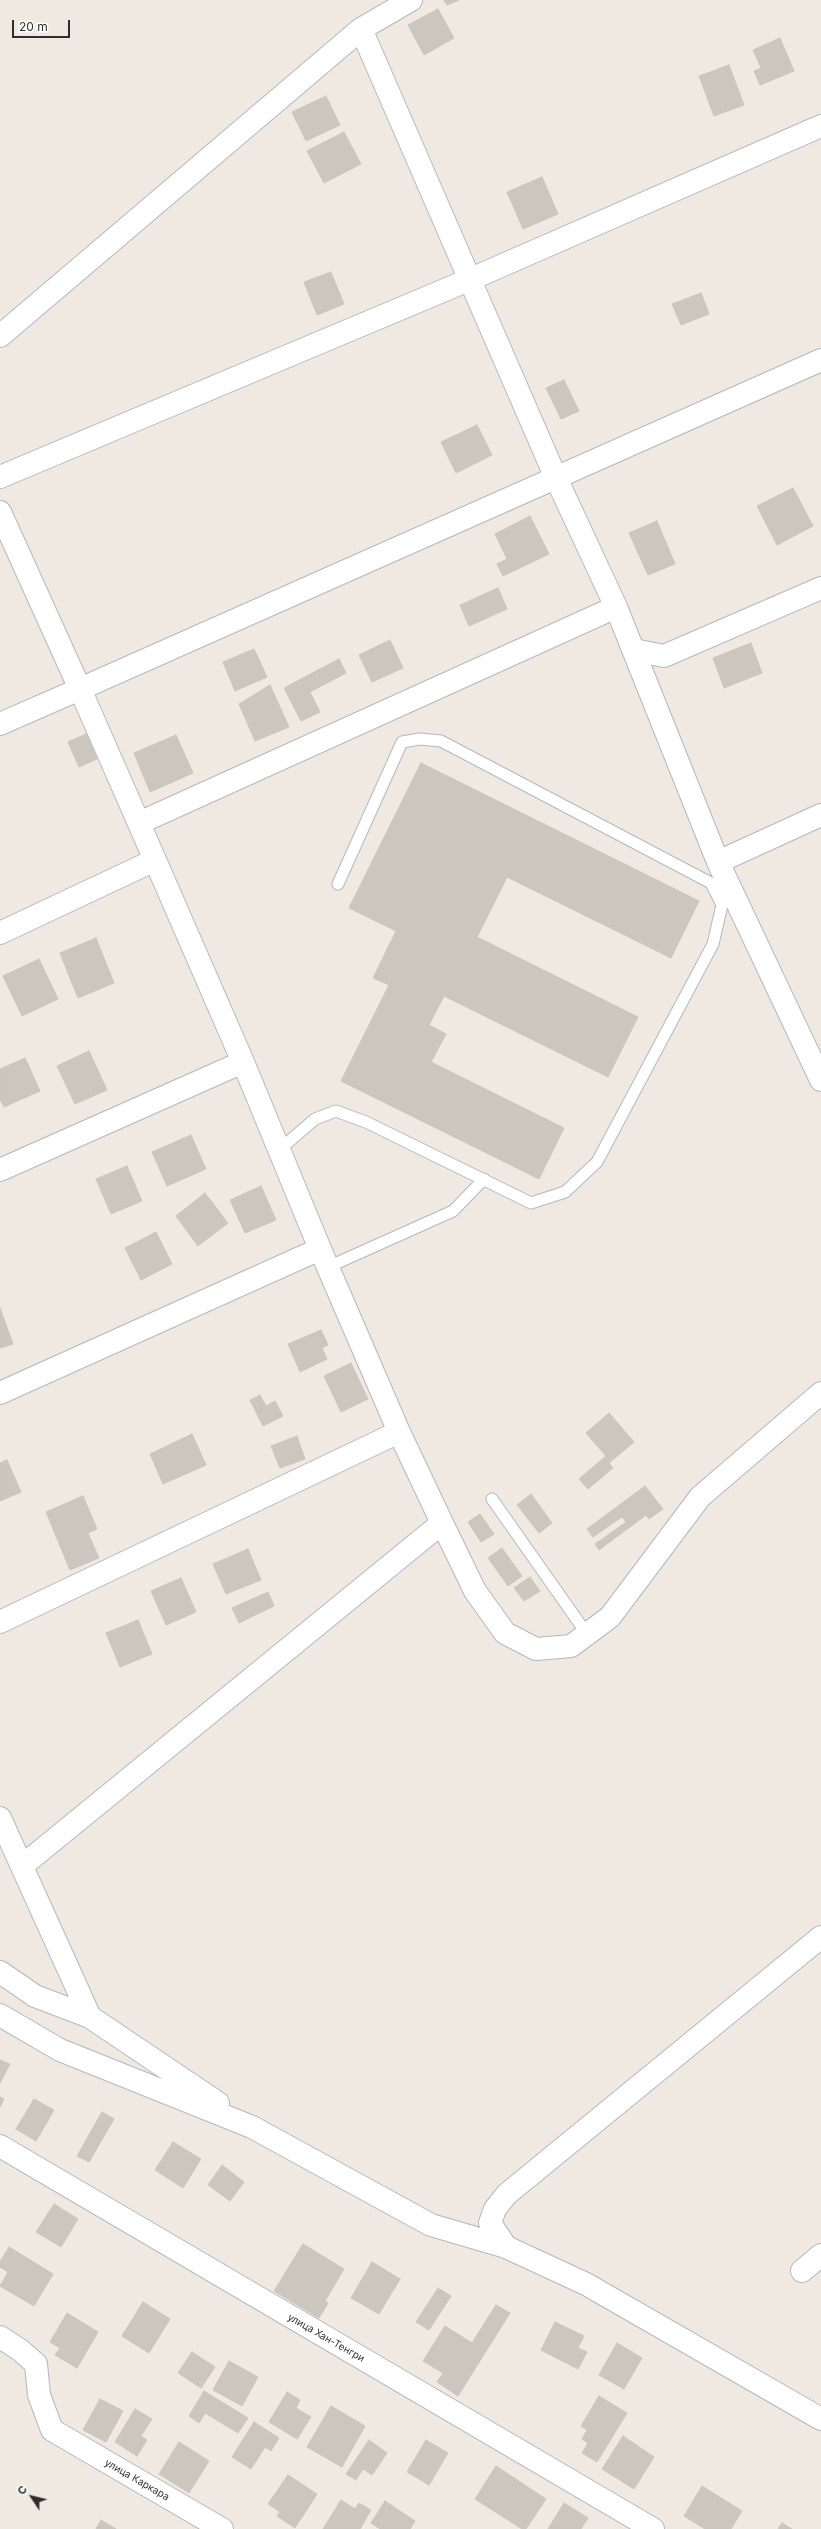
<!DOCTYPE html>
<html>
<head>
<meta charset="utf-8">
<style>
  body { margin:0 }
  #map { position:relative; width:821px; height:2529px; overflow:hidden; background:#efe9e1; font-family:Inter,sans-serif }
  canvas { display:block }
  .north { position:absolute; left:12px; top:2477px; width:40px; height:40px; -webkit-text-stroke:3px #fff; paint-order:stroke; rotate:305deg; font-size:11px; font-weight:700; line-height:16px; text-align:center; color:#2e2e2e }
  .north::after { content:''; display:block; margin:auto; width:14px; height:18px; background:#2e2e2e; clip-path:polygon(50% 0,100% 100%,50% 72%,0 100%) }
  .scale { position:absolute; left:12px; top:20px; width:58px; height:18px; box-sizing:border-box; border:2px solid #2e2e2e; border-top:0; padding-left:5px; font-size:12px; line-height:14px; white-space:nowrap; color:#2e2e2e; -webkit-text-stroke:3px #fff; paint-order:stroke }
</style>
</head>
<body>
<div id="map">
<canvas width="821" height="2529"></canvas>
<div class="north">С</div>
<div class="scale">20 m</div>
</div>
<script>
const ctx = document.querySelector('canvas').getContext('2d');
ctx.lineJoin = 'round';
function fillPath(path, color) {
  ctx.fillStyle = color;
  ctx.fill(path, 'evenodd');
}
function shape(rows) {
  const path = new Path2D();
  for (const r of rows) {
    path.moveTo(r[0], r[1]);
    for (let i = 2; i < r.length; i += 2) path.lineTo(r[i], r[i + 1]);
  }
  return path;
}
function stroke(path, color, width, dash) {
  ctx.strokeStyle = color;
  ctx.lineWidth = width;
  ctx.lineCap = dash ? 'butt' : 'round';
  ctx.setLineDash(dash || []);
  ctx.stroke(path);
}
function write(font, color, halo, rows, align = 'center') {
  ctx.font = font + ' Inter,sans-serif';
  ctx.lineWidth = 3;
  ctx.setLineDash([]);
  ctx.textBaseline = 'middle';
  ctx.strokeStyle = halo;
  ctx.fillStyle = color;
  for (const [text, x, y, turn = 0] of rows) {
    ctx.save();
    ctx.translate(x, y);
    ctx.rotate((+turn || 0) * Math.PI / 180);
    ctx.textAlign = isNaN(turn) ? turn : align;
    if (halo) ctx.strokeText(text, 0, 0);
    ctx.fillText(text, 0, 0);
    ctx.restore();
  }
}
const building = shape([
  [444,0,459,0,447,5,444,0],
  [438,9,454,38,424,55,408,25,438,9],
  [780,38,794,71,760,85,754,71,761,68,753,50,780,38],
  [729,65,744,105,714,116,699,76,729,65],
  [326,96,340,125,306,141,292,112,326,96],
  [344,132,361,164,324,183,307,151,344,132],
  [542,177,558,214,523,229,507,192,542,177],
  [331,272,344,304,317,315,304,282,331,272],
  [701,293,709,314,681,325,672,304,701,293],
  [564,380,579,411,561,419,546,388,564,380],
  [477,425,492,455,456,473,441,442,477,425],
  [793,488,813,526,777,545,757,506,793,488],
  [530,516,549,554,503,576,497,564,507,559,495,534,530,516],
  [657,521,675,564,648,575,629,533,657,521],
  [498,588,507,609,469,626,460,605,498,588],
  [390,640,403,668,372,682,359,655,390,640],
  [751,643,762,673,724,688,713,658,751,643],
  [254,649,267,677,235,691,223,662,254,649],
  [339,659,346,673,310,692,320,712,301,721,284,688,339,659],
  [270,685,289,727,255,741,239,704,270,685],
  [86,734,97,759,79,767,68,742,86,734],
  [176,735,193,773,150,792,134,753,176,735],
  [421,763,699,901,671,958,507,877,477,937,638,1017,608,1077,444,996,429,1025,446,1034,431,1062,564,1128,539,1179,341,1081,389,985,373,978,396,931,349,908,421,763],
  [96,938,114,983,78,998,60,953,96,938],
  [39,959,58,999,22,1016,3,976,39,959],
  [89,1051,107,1090,75,1104,57,1066,89,1051],
  [25,1058,40,1091,4,1107,0,1099,0,1069,25,1058],
  [191,1135,206,1169,167,1186,152,1152,191,1135],
  [127,1166,142,1201,111,1214,96,1179,127,1166],
  [261,1186,276,1220,245,1233,230,1200,261,1186],
  [205,1193,228,1223,198,1246,176,1216,205,1193],
  [156,1232,172,1264,141,1280,125,1248,156,1232],
  [0,1308,13,1344,0,1348,0,1308],
  [321,1330,328,1345,322,1348,327,1359,300,1372,288,1344,321,1330],
  [351,1363,368,1399,341,1412,324,1376,351,1363],
  [260,1395,266,1406,275,1401,283,1416,263,1426,250,1400,260,1395],
  [609,1413,634,1442,609,1463,613,1468,588,1489,579,1479,606,1456,586,1433,609,1413],
  [192,1434,206,1465,163,1484,150,1454,192,1434],
  [297,1436,305,1459,280,1468,271,1446,297,1436],
  [7,1460,21,1492,0,1501,0,1463,7,1460],
  [645,1486,663,1509,649,1519,646,1515,599,1550,595,1544,626,1522,622,1517,593,1537,587,1529,645,1486],
  [531,1494,552,1523,539,1533,517,1505,531,1494],
  [83,1496,97,1529,88,1533,99,1558,70,1570,46,1512,83,1496],
  [480,1514,494,1534,481,1542,468,1522,480,1514],
  [502,1548,522,1576,508,1586,488,1558,502,1548],
  [248,1549,261,1580,226,1594,213,1564,248,1549],
  [530,1577,540,1591,524,1601,514,1588,530,1577],
  [181,1578,196,1612,166,1625,151,1591,181,1578],
  [268,1592,274,1606,239,1623,232,1608,268,1592],
  [138,1620,152,1654,120,1667,106,1633,138,1620],
  [0,2060,10,2064,0,2083,0,2060],
  [0,2097,4,2099,0,2107,0,2097],
  [34,2099,54,2110,36,2141,16,2129,34,2099],
  [102,2112,114,2119,89,2162,77,2156,102,2112],
  [173,2142,201,2159,183,2188,155,2170,173,2142],
  [222,2165,244,2182,230,2201,208,2185,222,2165],
  [54,2204,78,2219,61,2247,36,2232,54,2204],
  [303,2244,344,2269,325,2301,328,2303,319,2318,274,2291,303,2244],
  [9,2247,53,2274,34,2306,0,2286,8,2272,0,2267,0,2262,9,2247],
  [372,2262,400,2279,379,2314,351,2298,372,2262],
  [438,2288,451,2296,429,2330,416,2322,438,2288],
  [143,2302,170,2319,149,2353,122,2336,143,2302],
  [496,2305,510,2313,458,2396,437,2382,443,2373,423,2361,445,2326,472,2343,496,2305],
  [67,2313,98,2332,77,2368,55,2355,60,2348,50,2342,67,2313],
  [555,2322,584,2336,578,2348,587,2352,578,2369,541,2350,555,2322],
  [617,2343,642,2358,624,2389,599,2375,617,2343],
  [192,2352,215,2367,201,2388,178,2373,192,2352],
  [229,2361,258,2377,242,2406,213,2390,229,2361],
  [204,2391,248,2418,238,2433,205,2413,199,2423,189,2416,204,2391],
  [287,2392,300,2400,296,2408,311,2417,297,2439,269,2422,287,2392],
  [599,2396,627,2413,597,2462,582,2453,588,2443,582,2439,587,2430,581,2426,599,2396],
  [100,2399,123,2411,106,2442,83,2430,100,2399],
  [331,2406,365,2426,342,2467,307,2447,331,2406],
  [135,2409,152,2419,141,2436,147,2440,137,2456,115,2442,135,2409],
  [254,2422,279,2438,271,2451,265,2447,251,2469,232,2457,254,2422],
  [623,2436,654,2457,634,2489,602,2469,623,2436],
  [369,2440,387,2453,372,2475,363,2469,356,2480,346,2474,369,2440],
  [426,2440,448,2453,429,2485,407,2472,426,2440],
  [179,2442,209,2461,189,2493,159,2474,179,2442],
  [496,2466,546,2499,526,2529,522,2529,475,2499,496,2466],
  [288,2475,317,2494,295,2528,277,2516,280,2512,268,2504,288,2475],
  [702,2486,742,2511,731,2529,705,2529,684,2516,702,2486],
  [341,2500,355,2509,359,2503,371,2510,360,2529,323,2529,341,2500],
  [385,2501,415,2521,410,2529,380,2529,371,2523,385,2501],
  [564,2503,588,2518,581,2529,548,2529,564,2503],
  [101,2520,116,2529,96,2529,101,2520],
  [782,2523,792,2529,778,2529,782,2523]
]);
const lane = shape([
  [279,1150,315,1119,336,1111,366,1122,531,1203,565,1192,597,1162,713,944,722,905,711,883,441,741,420,739,402,742,338,884],
  [328,1267,453,1211,484,1179],
  [492,1499,587,1634]
]);
const street = shape([
  [361,29,411,0],
  [0,336,361,29,556,478,616,607],
  [0,477,471,279,821,126],
  [0,512,80,689,821,360],
  [634,650,664,656,821,588],
  [0,724,80,689,155,860],
  [139,823,616,607,718,862,821,1080],
  [718,862,821,815],
  [0,933,155,860,243,1062],
  [0,1170,243,1062,320,1249],
  [0,1393,320,1249,399,1432],
  [442,1523,475,1591,505,1633,536,1649,571,1646,610,1617,700,1497,821,1393],
  [0,1622,399,1432,442,1523,22,1866],
  [0,1818,90,2017],
  [821,1937,507,2194,495,2209,490,2223,506,2247,586,2284,821,2419],
  [0,1972,35,1996,90,2017,218,2103],
  [0,2015,60,2050,252,2127,431,2225,506,2247],
  [0,2146,653,2529],
  [802,2271,821,2255],
  [0,2337,20,2350,36,2364,39,2395,52,2430,222,2529]
]);
const streetNames = [
  ["улица Хан-Тенгри",326,2338,30],
  ["улица Каркара",137,2480,30]
];
fillPath(building, '#cbc7bf');
stroke(building, '#cbc5ba', 1);
stroke(lane, '#b4b7c1', 13);
stroke(street, '#b4b7c1', 24);
stroke(lane, '#fff', 11);
stroke(street, '#fff', 22);
write('10px', '#2e2e2e', '#fff', streetNames);
</script>
</body>
</html>
